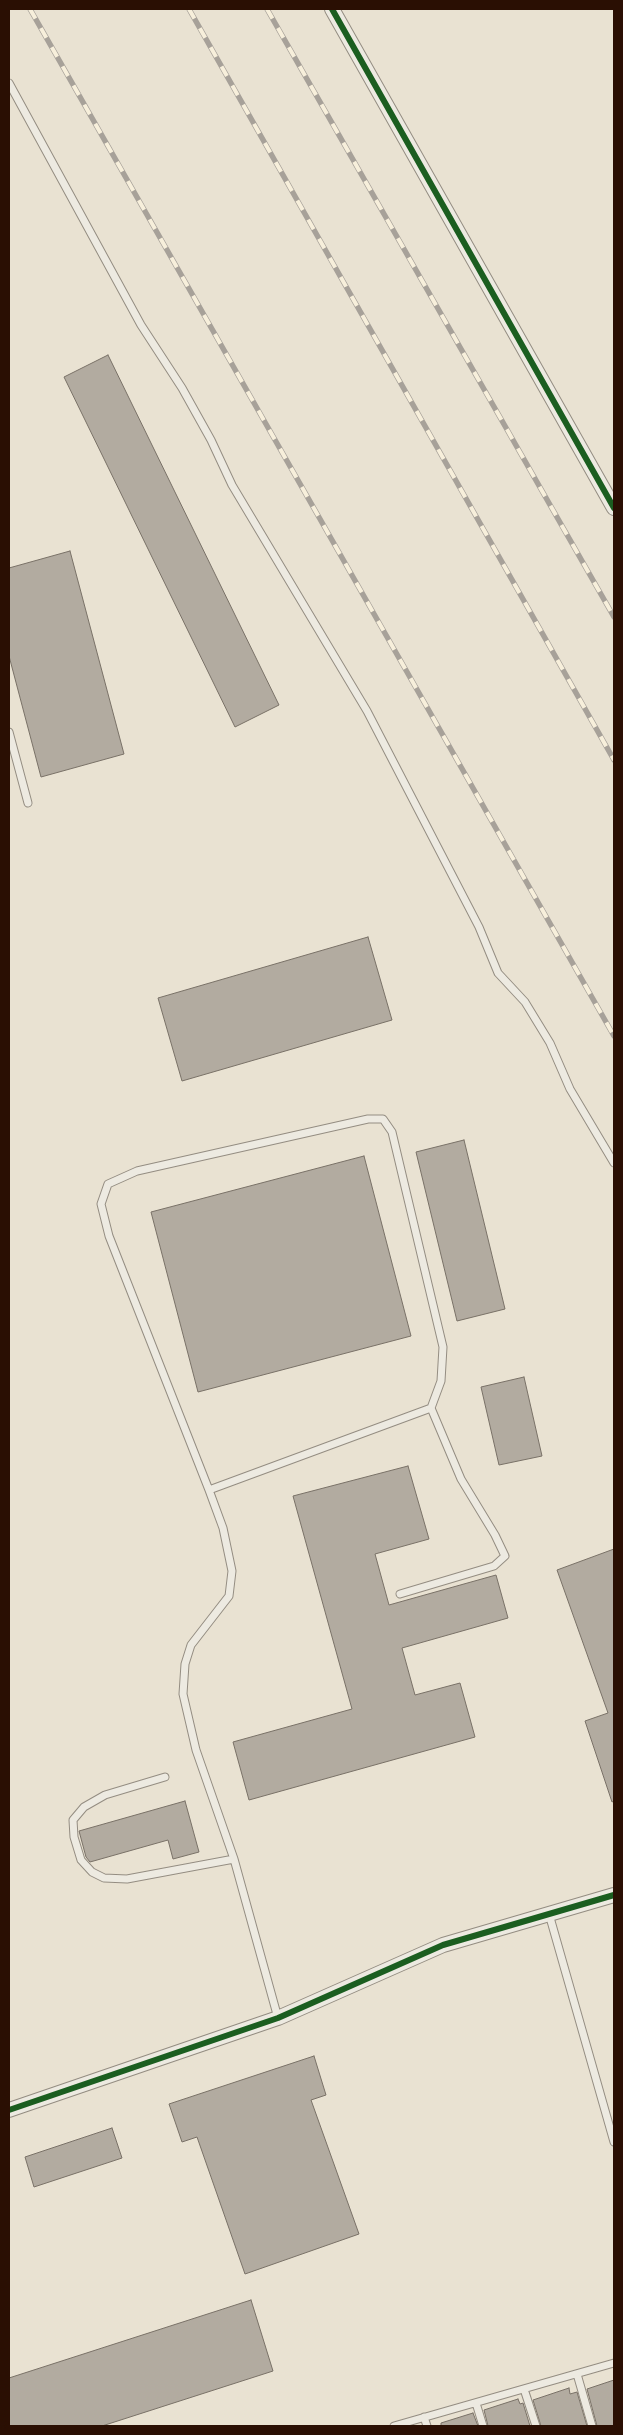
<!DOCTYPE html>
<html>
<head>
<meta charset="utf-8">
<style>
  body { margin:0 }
  #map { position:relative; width:623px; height:2435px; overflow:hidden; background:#e9e2d2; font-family:Vollkorn,serif }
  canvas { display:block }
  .frame { position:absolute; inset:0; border:10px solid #2a0f03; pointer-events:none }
</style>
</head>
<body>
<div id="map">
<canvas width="623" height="2435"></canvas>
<div class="frame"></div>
</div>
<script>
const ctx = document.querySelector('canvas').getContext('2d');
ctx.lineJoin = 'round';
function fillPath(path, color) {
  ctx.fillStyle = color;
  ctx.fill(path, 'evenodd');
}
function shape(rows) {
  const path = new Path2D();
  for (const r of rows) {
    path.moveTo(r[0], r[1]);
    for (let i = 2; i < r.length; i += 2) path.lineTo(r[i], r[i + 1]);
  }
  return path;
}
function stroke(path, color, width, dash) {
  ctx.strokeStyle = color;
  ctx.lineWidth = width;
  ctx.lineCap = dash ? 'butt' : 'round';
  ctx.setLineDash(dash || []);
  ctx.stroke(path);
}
const building = shape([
  [108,355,279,705,235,727,64,377,108,355],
  [70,551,124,754,41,777,9,656,9,568,70,551],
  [368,937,392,1020,182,1081,158,998,368,937],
  [464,1140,505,1309,457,1321,416,1152,464,1140],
  [364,1156,411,1336,198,1392,151,1212,364,1156],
  [524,1377,542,1456,499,1465,481,1387,524,1377],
  [408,1466,429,1539,375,1554,389,1605,496,1575,508,1618,402,1648,415,1695,460,1683,475,1737,249,1800,233,1742,352,1709,293,1496,408,1466],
  [614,1549,614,1801,612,1802,585,1721,608,1713,557,1570,614,1549],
  [185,1801,199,1852,173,1859,168,1840,90,1862,86,1857,79,1831,185,1801],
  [314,2056,326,2095,311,2100,359,2234,245,2274,197,2137,182,2142,169,2104,314,2056],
  [112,2128,122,2158,34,2187,25,2157,112,2128],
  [251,2300,273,2371,102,2426,9,2426,9,2378,251,2300],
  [614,2380,614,2426,597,2426,587,2389,614,2380],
  [569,2388,570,2394,577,2392,587,2426,541,2426,533,2400,569,2388],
  [518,2399,520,2404,523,2403,530,2426,488,2426,484,2410,518,2399],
  [473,2413,478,2426,441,2426,441,2423,473,2413]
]);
const lane = shape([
  [9,83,141,325,182,388,211,440,232,485,367,711,479,927,498,973,525,1002,550,1043,570,1089,614,1163],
  [9,732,28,803],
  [209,1490,431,1408,441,1381,443,1347,392,1132,383,1119,368,1119,137,1171,108,1184,101,1204,109,1236,209,1490,223,1528,232,1571,229,1596,191,1645,185,1664,183,1694,196,1750,234,1859,278,2018],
  [400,1594,494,1566,505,1556,495,1535,461,1479,431,1408],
  [165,1777,105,1795,84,1807,73,1820,74,1837,81,1860,92,1872,104,1878,127,1879,234,1859],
  [549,1914,614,2142],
  [577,2374,592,2426],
  [524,2389,536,2426],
  [476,2403,483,2426],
  [424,2417,427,2426],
  [394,2426,614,2363]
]);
const street = shape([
  [332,9,614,508],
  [9,2110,278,2018,443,1945,614,1895]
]);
const rail = shape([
  [30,9,614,1036],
  [189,9,614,760],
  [267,9,614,617]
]);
const cycleway = shape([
  [332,9,614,508],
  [9,2110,278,2018,443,1945,614,1895]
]);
fillPath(building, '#b2aba0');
stroke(building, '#797167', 1);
stroke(lane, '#948d82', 9);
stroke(street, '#948d82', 16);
stroke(lane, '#edeae1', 7);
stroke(street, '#edeae1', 14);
stroke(rail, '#a7a199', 5.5);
stroke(rail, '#f7efdb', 4, [11]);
stroke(cycleway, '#1b5e20', 6);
</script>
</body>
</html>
